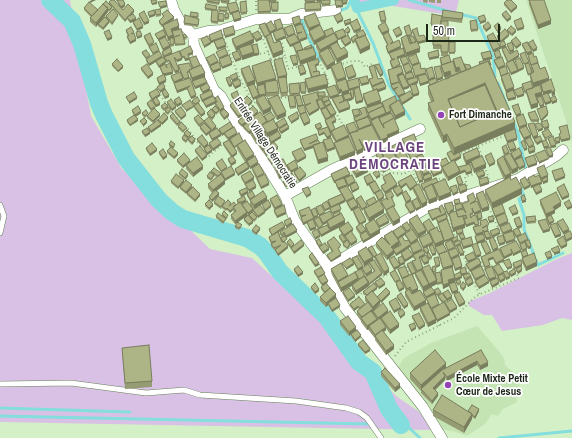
<!DOCTYPE html>
<html>
<head>
<meta charset="utf-8">
<style>
  body { margin:0 }
  #map { position:relative; width:572px; height:438px; overflow:hidden; background:#d4f0c6; font-family:"Archivo Narrow",sans-serif }
  canvas { display:block }
  .scale { position:absolute; left:426px; top:24px; width:74px; height:18px; box-sizing:border-box; border:2px solid #1d2718; border-top:0; padding-left:5px; font-size:12px; line-height:14px; white-space:nowrap; color:#1d2718; -webkit-text-stroke:3px #fff; paint-order:stroke }
</style>
</head>
<body>
<div id="map">
<canvas width="572" height="438"></canvas>
<div class="scale">50 m</div>
</div>
<script>
const ctx = document.querySelector('canvas').getContext('2d');
ctx.lineJoin = 'round';
function fillPath(path, color) {
  ctx.fillStyle = color;
  ctx.fill(path, 'evenodd');
}
function shape(rows) {
  const path = new Path2D();
  for (const r of rows) {
    path.moveTo(r[0], r[1]);
    for (let i = 2; i < r.length; i += 2) path.lineTo(r[i], r[i + 1]);
  }
  return path;
}
function stroke(path, color, width, dash) {
  ctx.strokeStyle = color;
  ctx.lineWidth = width;
  ctx.lineCap = dash ? 'butt' : 'round';
  ctx.setLineDash(dash || []);
  ctx.stroke(path);
}
function write(font, color, halo, rows, align = 'center') {
  ctx.font = font + ' "Archivo Narrow",sans-serif';
  ctx.lineWidth = 3.5;
  ctx.setLineDash([]);
  ctx.textBaseline = 'middle';
  ctx.strokeStyle = halo;
  ctx.fillStyle = color;
  for (const [text, x, y, turn = 0] of rows) {
    ctx.save();
    ctx.translate(x, y);
    ctx.rotate((+turn || 0) * Math.PI / 180);
    ctx.textAlign = isNaN(turn) ? turn : align;
    if (halo) ctx.strokeText(text, 0, 0);
    ctx.fillText(text, 0, 0);
    ctx.restore();
  }
}
const built = shape([
  [526,0,572,0,572,144,569,134,570,133],
  [477,326,498,350,504,358,505,365,517,376,520,384,516,394,517,402,503,409,498,416,492,414,485,424,467,436,456,432,441,429,397,369,404,358,431,343]
]);
const green = shape([
  [0,0,70,0,91,116,122,169,159,200,210,249,252,258,360,357,396,396,418,411,425,418,432,430,0,422],
  [351,0,459,0,455,16,393,6,367,7,353,4],
  [572,253,572,320,562,318,543,325,502,331,492,315,484,315,469,306,468,302,490,293,557,259]
]);
const stream = shape([
  [352,0,373,43,389,85,410,119],
  [409,0,451,12],
  [339,11,347,8,351,0],
  [459,14,476,18,493,56,495,76],
  [302,16,301,17,308,37,320,60],
  [498,83,518,133,526,170],
  [521,188,524,196,519,199,524,215,524,229,534,255],
  [536,260,538,265,563,253],
  [0,408,130,412],
  [389,409,420,438],
  [0,416,369,424],
  [499,438,572,431]
]);
const canal = shape([
  [354,0,357,8,394,0]
]);
const river = shape([
  [50,0,72,21,82,44,99,103,104,115,126,158,159,200,172,212,183,219,247,238,260,246,267,253,280,272,327,317,359,362,373,372,389,409,401,425]
]);
const path = shape([
  [236,0,240,14],
  [256,10,256,0],
  [302,23,313,50],
  [259,28,271,60,280,98],
  [224,39,240,79,253,102],
  [282,43,285,56],
  [260,54,269,52],
  [315,54,327,77,329,88,323,91,344,127],
  [271,60,285,56,288,69,300,66],
  [339,65,352,61,361,61,365,67,374,63],
  [156,88,172,113,188,129,202,148],
  [263,98,274,98],
  [281,98,290,97],
  [190,101,202,95],
  [172,113,184,105],
  [244,115,257,100],
  [478,146,507,135],
  [403,148,419,186],
  [461,153,478,146,489,179],
  [206,155,208,157,224,143],
  [376,160,383,176,393,173,404,174,412,169],
  [435,180,442,178,446,181],
  [467,186,465,177,474,174],
  [487,204,501,234,494,237,496,243],
  [446,212,452,232,459,240,465,254,463,255,467,264,465,266,480,295],
  [483,257,479,259,485,271,487,270],
  [491,268,505,261],
  [352,302,378,279,406,265,410,276],
  [435,318,440,327],
  [395,356,406,342,454,318,476,296,519,278,511,264]
]);
const service = shape([
  [0,205,4,216,0,233],
  [0,384,71,383,146,393,184,390,200,395,296,401,346,408,359,412,367,418,381,438]
]);
const minor = shape([
  [171,0,174,10,180,21,193,35],
  [193,35,194,45,214,90,221,96,239,127,266,165,285,196,295,221,328,267,327,276,345,308,423,407,442,438],
  [193,35,208,31,221,30,256,19,289,19,301,14,336,10],
  [285,196,331,170,420,129],
  [328,267,425,209,518,179,556,156,563,150]
]);
const wall = shape([
  [116,0,123,0,125,6,122,9,123,10,134,12,131,15,143,28,137,31,133,24,133,22,130,23,127,19,125,22,112,7,112,9,109,12,108,11,108,12,99,23,106,18,106,16,118,16,112,25,109,22,109,23,103,30,98,26,98,24,96,27,90,22,90,18,91,17,84,10,84,8,98,10,109,4,109,2,119,5,117,1,116,1],
  [207,0,220,0,219,5,207,3],
  [221,0,229,0,229,4,239,11,241,20,234,22,232,14,230,15,227,6,227,4,228,4,221,3],
  [258,0,276,0,276,2,278,2,278,12,272,12,271,3,269,3,271,13,258,14],
  [305,0,315,0,315,2,317,2,316,0,330,0,330,6,322,6,321,2,320,3,321,11,305,12],
  [423,0,428,0,427,3,423,2],
  [429,0,435,0,435,3,429,2],
  [437,0,441,0,441,3,437,3],
  [529,0,551,24,538,29,529,4],
  [504,3,517,8,511,13,504,5],
  [240,4,247,12,247,14,241,15],
  [219,7,227,7,227,13,219,12],
  [205,8,218,10,218,24,211,23,212,11,205,10],
  [155,10,161,14,161,16,156,17],
  [379,12,386,20,386,22,381,23],
  [198,13,198,18,199,21,198,27,184,25,184,23,190,17],
  [219,13,224,14,224,22,218,22],
  [139,14,149,23,144,25,139,16],
  [162,14,174,19,168,23,179,29,183,35,187,39,184,40,185,45,175,46,174,38,174,46,170,47,170,40,168,41,166,35,165,37,172,54,182,60,177,62,175,60,179,72,175,73,169,62,167,63,166,62,166,63,162,66,173,74,165,76,166,82,159,85,157,80,157,78,163,75,160,69,160,67,159,68,156,63,156,62,149,66,146,61,146,59,142,54,142,52,150,57,153,55,144,38,144,36,154,44,162,57,163,57,162,54,162,52,167,49,163,51,159,42,159,41,155,35,155,34,165,34,163,29,163,27,162,27,159,23,159,21,163,17],
  [225,14,229,17,229,19,225,20],
  [502,14,511,19,507,22,502,16],
  [463,16,462,23,448,21,448,55,451,62,453,61,453,59,471,68,479,65,479,62,483,61,481,53,492,59,489,59,491,66,515,129,517,140,513,141,516,150,522,156,518,159,525,167,519,170,518,168,518,171,512,174,511,174,511,177,510,178,522,194,502,204,499,227,496,219,496,218,495,218,492,209,485,195,485,190,504,180,497,164,497,160,504,158,504,156,502,149,502,147,509,153,511,154,514,151,510,152,504,134,459,153,461,158,455,162,458,168,466,165,463,158,463,154,480,157,486,168,474,173,471,165,471,163,468,164,472,173,466,175,465,172,460,174,448,181,442,171,442,169,439,163,439,161,449,163,451,162,447,155,447,153,453,155,447,141,443,143,428,110,428,103,431,102,428,94,428,86,429,86,429,83,420,86,418,77,417,77,418,83,416,84,419,95,413,96,413,98,402,105,399,99,399,98,398,98,394,91,393,91,391,87,388,72,388,70,392,69,390,63,390,61,391,60,389,53,388,54,386,48,386,46,387,45,383,37,383,35,382,35,378,28,378,26,389,32,388,33,393,43,401,48,395,50,403,48,401,42,401,38,407,36,404,28,404,27,412,36,416,42,412,32,412,30,426,42,418,44,420,52,406,57,412,72,414,78,415,77,412,67,408,59,408,57,419,64,421,69,426,74,428,81,429,81,426,69,435,79,437,82,445,79,445,77,444,77,441,69,440,58,446,56,441,56,441,49,433,49,433,35,442,35,442,29,441,29,441,21,442,21,442,17],
  [400,58,400,60,403,67,405,74,405,76,398,59],
  [398,76,398,78,403,90,399,82,397,77],
  [407,81,409,87,410,86,413,95,405,94,403,90,409,88],
  [304,17,320,25,324,32,334,33,346,37,351,43,345,47,341,41,341,39,338,40,338,44,341,49,348,57,337,63,330,50,330,49,329,49,335,64,347,83,347,81,360,88,363,102,356,104,354,90,353,90,354,99,352,100,350,90,349,90,349,93,352,100,347,102,350,109,339,113,332,100,332,98,330,99,326,90,326,88,308,93,305,83,305,79,311,78,307,63,300,65,293,46,290,47,286,40,286,38,287,37,284,30,284,28,295,34,299,42,297,36,295,26,294,27,292,18,301,24,307,39,300,42,303,50,304,48,316,59,311,61,319,65,316,66,317,71,320,75,328,88,339,96,342,95,341,93,339,94,336,86,336,83,331,70,331,68,327,70,319,57,319,54,316,47,316,44,314,45,309,35,309,32,304,21],
  [442,18,440,28,431,26,431,24],
  [274,21,283,28,286,38,276,42,273,34,273,32,277,31,274,23],
  [344,21,351,22,361,30,354,33,350,24,345,26],
  [470,21,478,29,478,31,471,32],
  [266,24,276,31,270,34,274,43,283,54,273,58,266,40,266,38,265,39,259,27,259,25,266,25],
  [483,26,491,28,486,32,483,28],
  [126,30,134,34,136,41,130,44,127,38,127,36,128,36,126,32],
  [507,30,516,32,512,36,509,34,509,36,503,41,506,47,510,54,514,51,510,53,507,46,507,44,511,43,511,41,521,45,516,49,513,45,514,51,519,57,514,60,518,72,511,75,506,65,506,63,507,62,502,51,502,49,505,47,500,49,500,42,497,38,497,36,507,31],
  [356,33,366,37,370,49,360,54,355,42,353,44,351,40,351,38,358,38,356,35],
  [252,34,262,39,256,42,253,37,254,43,251,44,253,50,252,45,259,55,254,56,254,53,254,56,242,60,239,52,239,50,236,51,232,42,232,39,252,35],
  [209,35,223,38,226,47,217,50,214,42,211,43,209,37],
  [487,36,497,41,500,49,493,52,487,38],
  [449,42,455,42,455,54,449,54],
  [528,43,537,50,533,52,528,44],
  [522,44,532,53,527,55,522,46],
  [180,51,193,54,188,56,189,58,205,77,207,84,210,90,203,94,200,89,200,87,195,89,192,82,189,73,188,73,196,97,191,99,187,89,177,93,174,84,171,78,171,76,184,80,178,67,178,65,192,69,189,60,185,61,184,58,182,59,180,53],
  [494,52,501,57,505,66,514,91,516,99,508,101,506,95,506,93,501,80,501,77,499,70,498,70,494,62,494,60,496,59,494,54],
  [520,54,529,64,531,69,531,67,528,57,528,55,534,57,538,64,540,69,549,80,555,95,552,96,551,93,548,94,550,100,550,98,557,102,552,104,551,101,551,103,545,105,542,97,543,95,541,88,541,84,542,84,533,87,530,78,530,75,528,76,525,65,520,56],
  [206,58,218,63,221,70,213,73,210,68,210,66,210,67,206,59],
  [274,60,287,78,286,79,288,96,281,97,278,81,274,64],
  [112,64,123,68,118,72,112,66],
  [375,65,383,75,380,77,375,67],
  [252,66,276,80,279,92,278,96,286,116,277,120,271,108,271,111,263,115,256,103,256,99,259,97,259,96,259,97,253,100,248,88,248,87,247,87,241,73,241,69,254,77,252,70],
  [255,81,257,86,259,95,254,84,255,84],
  [264,85,265,85,266,97,275,96,268,99,268,103,264,96,266,96],
  [369,67,378,79,384,82,386,89,378,92,382,104,382,102,397,101,405,115,395,120,391,111,391,113,399,133,388,138,388,141,381,144,380,142,380,145,364,151,363,150,363,152,357,155,346,127,346,125,358,130,356,124,354,120,352,110,360,115,361,114,359,111,359,109,368,117,368,114,366,110,367,108,363,98,363,94,373,91,369,81,369,79,372,78,369,69],
  [141,68,153,75,148,79,141,70],
  [226,78,232,83,241,86,235,89,232,84,232,86,229,87,226,80],
  [299,83,300,95,306,113,310,123,304,126,300,117,295,98,295,96,299,95,290,96,289,84],
  [522,84,533,88,542,96,536,97,538,107,531,109,526,93,525,94],
  [300,85,306,92,306,94,301,94],
  [162,92,169,97,165,99,162,94],
  [325,92,325,97,329,101,336,114,333,117,336,122,333,124,335,129,349,137,355,155,340,161,335,148,335,149,327,152,323,142,323,140,334,146,335,142,331,135,331,133,331,137,327,139,324,134,319,136,318,131,315,127,315,125,322,129,327,127,325,122,325,120,321,112,321,111,317,103,319,110,309,116,302,98,302,96,318,96],
  [149,93,160,96,157,98,160,105,156,107,153,102,153,100,152,101,149,95],
  [231,94,239,98,236,100,240,106,243,103,243,100,252,103,247,107,247,109,244,112,240,108,240,107,238,109,242,116,238,118,230,107,230,105,235,100,234,101,231,96],
  [200,95,213,96,216,103,216,102,215,100,215,98,224,109,229,116,224,120,220,114,219,111,219,112,216,115,215,114,215,116,212,120,207,115,207,113,212,111,212,109,217,108,215,105,215,104,206,108,203,102,202,102,200,97],
  [288,96,296,106,296,108,290,109],
  [174,100,182,104,177,107,176,106,176,108,172,111,167,104,167,102,174,102],
  [192,101,200,103,199,104,205,114,201,117,194,108,195,106,192,103],
  [147,103,156,108,155,109,160,116,153,123,147,118,147,116,145,118,142,115,142,113,148,115,151,111,147,105],
  [161,106,168,107,171,111,168,115,165,113,166,110,164,111,161,108],
  [132,110,141,113,136,117,138,121,130,126,127,122,127,120,134,115,132,112],
  [175,111,186,116,181,120,175,113],
  [258,113,266,121,264,118,264,116,275,120,274,120,276,125,276,123,287,124,289,129,281,134,279,131,279,129,279,130,278,128,278,132,267,137,266,136,266,138,256,144,251,135,251,133,249,134,243,128,243,126,242,127,238,123,238,121,244,116,244,115],
  [253,117,253,119,259,126,257,127,252,119],
  [528,113,539,120,539,122,531,122,528,115],
  [170,116,180,124,177,126,170,118],
  [516,117,527,126,534,146,535,152,529,154,528,150,528,148,529,148,525,142,525,140,527,139,524,140,519,131,519,128,516,119],
  [194,118,204,123,204,121,216,128,214,131,219,131,219,129,233,128,237,134,254,157,258,164,254,166,264,175,269,185,261,189,252,170,252,168,250,169,249,167,249,169,238,176,235,171,235,169,245,162,237,149,237,147,235,148,237,154,233,157,236,163,231,166,228,161,228,159,231,157,223,145,223,143,228,140,224,135,224,134,222,136,219,131,221,136,217,138,221,145,213,151,209,145,209,143,212,141,209,135,209,134,206,136,200,129,200,127,199,127,194,120],
  [168,119,162,125,160,123,161,126,151,133,150,132,150,134,145,137,142,133,142,131,148,129,148,127,158,121,158,120],
  [528,124,538,137,542,142,537,145,534,141,534,139,535,138,533,139,528,126],
  [178,126,187,128,183,133,178,128],
  [542,132,556,147,551,148,548,139,546,140,549,147,544,149,542,143,542,141,545,140,542,134],
  [184,133,191,136,195,141,192,145,188,141,188,139,188,140,186,143,182,140,182,138,184,135],
  [197,139,208,145,212,152,207,155,204,150,204,148,204,149,197,141],
  [402,139,419,149,432,179,424,182,421,171,421,169,420,164,414,167,408,154,408,155,402,143],
  [300,140,318,140,328,161,318,164,313,148,304,151,300,142],
  [258,143,271,144,278,149,266,156,263,151,263,150,262,151,258,145],
  [169,144,175,146,173,149,178,155,174,159,167,153,167,151,170,147,169,146],
  [392,146,408,162,399,165,398,164,398,166,388,170,388,169,388,170,383,173,376,156,376,154,381,153,381,150,392,148],
  [146,148,157,151,150,156,146,150],
  [195,150,207,157,202,161,195,152],
  [159,152,167,157,163,160,159,154],
  [292,152,306,158,297,163,292,154],
  [177,160,190,162,203,169,193,177,186,169,186,166,183,168,177,162],
  [295,160,291,173,289,170,289,174,279,179,274,167,274,163,287,167,287,165],
  [216,163,227,168,235,175,225,180,225,184,216,191,219,195,218,196,225,203,236,205,238,204,237,202,237,200,246,202,241,204,242,205,250,204,250,201,247,196,247,194,241,197,239,193,239,191,248,193,267,201,253,209,253,210,265,213,258,218,253,212,253,211,252,212,257,219,254,222,253,221,253,223,249,226,244,221,244,219,249,216,249,215,252,212,248,215,247,214,247,216,235,224,231,219,231,215,234,213,233,210,230,213,227,210,226,211,222,208,222,207,221,209,214,204,214,202,218,196,212,202,209,199,209,197,212,193,208,188,208,184,217,177,214,176,214,177,211,181,207,178,207,176,211,173,211,171,221,175,223,177,221,174,221,172,216,165],
  [350,164,368,172,356,178,350,168],
  [429,166,442,173,433,177,429,168],
  [537,168,548,177,547,178,548,182,543,184,542,180,541,180,537,170],
  [294,172,306,176,299,182,294,174],
  [179,173,188,176,185,180,179,175],
  [331,174,350,176,344,178,345,180,345,178,355,183,359,189,352,193,350,187,350,186,348,187,345,181,347,186,356,201,356,199,367,207,368,207,366,203,366,201,377,202,378,201,375,194,374,195,369,186,369,185,367,186,364,179,364,177,374,182,384,198,380,201,384,213,369,222,364,213,364,210,362,211,358,205,358,207,366,222,362,224,365,229,365,225,380,233,370,239,370,237,370,239,363,243,360,237,360,235,356,229,356,227,359,225,353,212,353,211,351,211,347,204,347,202,346,203,345,200,345,202,339,205,341,211,339,212,345,223,353,231,351,232,357,242,351,246,350,245,350,246,347,249,343,246,343,244,339,238,339,236,346,241,348,242,345,238,345,236,344,237,339,230,339,228,341,227,330,232,330,231,330,232,321,237,318,231,318,229,314,222,314,220,323,227,327,225,327,223,323,225,316,209,316,207,325,213,334,217,330,209,325,211,322,206,322,204,328,202,328,200,341,194,339,191,339,190,338,190,335,182,334,183,331,176],
  [411,175,427,205,416,211,412,203,412,201,417,198,413,191,413,189,410,191,406,185,401,188,403,192,411,199,406,204,402,194,397,197,393,191,393,189,386,193,394,198,392,199,395,207,394,207,400,222,393,226,386,214,386,211,381,203,381,201,386,199,385,194,381,188,381,186,385,183,383,179,383,177,397,186,399,185,398,182],
  [241,176,254,179,253,180,256,188,249,192,241,178],
  [286,176,297,183,290,187,286,178],
  [535,177,542,184,539,185,542,192,536,195,533,189,533,187,531,188,528,179,528,178],
  [456,178,463,185,467,191,460,194,458,188,458,186,456,179],
  [520,180,530,187,524,190,520,182],
  [171,181,184,182,178,189,171,183],
  [438,182,451,196,439,201,437,198,437,201,429,204,424,191,423,191,421,186,421,184],
  [180,187,192,187,186,194,180,189],
  [557,188,569,197,562,200,557,190],
  [187,193,200,196,195,202,187,195],
  [476,194,489,210,482,212,476,198],
  [467,196,476,201,481,212,477,213,482,219,478,221,477,214,474,215,473,212,473,215,470,216,471,218,479,225,480,225,480,221,489,226,487,227,491,238,492,238,490,233,490,231,500,234,493,237,498,249,493,252,489,241,489,239,486,240,483,232,485,241,491,253,499,249,496,265,493,259,488,261,490,267,499,284,492,288,481,259,481,257,486,255,481,245,481,243,484,242,477,244,475,238,476,236,473,229,473,227,475,227,474,224,466,227,465,225,465,228,462,229,465,239,473,245,481,256,476,258,472,246,463,249,461,241,459,236,459,235,457,236,456,231,453,232,449,216,448,216,444,206,444,204,454,211,450,212,451,213,456,211,455,207,454,200,462,205,468,201,467,198],
  [270,199,282,206,286,214,277,218,274,212,274,209,270,201],
  [540,200,561,206,555,210,555,213,551,215,554,222,549,225,540,204],
  [205,204,213,206,209,210,205,206],
  [405,204,415,211,410,214,405,206],
  [439,207,446,214,454,238,458,240,461,245,464,255,460,256,457,247,455,248,454,243,453,244,455,249,459,256,457,257,462,268,471,277,473,284,468,287,465,283,465,281,463,277,463,275,461,276,460,269,455,271,452,259,451,260,454,275,462,278,459,279,461,284,458,286,456,283,456,281,457,280,455,281,455,279,455,282,458,292,465,304,459,307,454,296,454,294,458,292,452,294,449,286,449,284,453,283,449,284,449,286,443,289,441,274,441,270,443,270,439,256,435,249,435,248,433,243,433,244,427,247,432,259,429,260,427,257,427,254,426,254,423,250,423,249,419,240,419,238,428,234,426,230,426,233,418,238,418,240,416,242,422,251,429,263,424,265,421,260,421,258,420,259,423,268,432,269,432,267,442,282,442,284,437,285,437,283,437,284,431,287,434,292,434,290,443,294,443,293,452,298,447,301,447,300,444,303,445,304,445,303,457,309,450,313,446,306,450,315,437,322,436,320,436,323,428,327,420,311,420,308,414,311,405,296,405,292,406,291,402,283,402,280,398,271,398,269,409,275,411,275,407,266,407,264,416,272,412,263,412,261,415,260,413,257,413,255,410,247,404,250,413,257,405,262,405,261,405,264,400,266,398,260,398,258,402,256,401,255,401,253,396,256,394,253,394,254,387,260,376,247,376,243,384,239,384,236,393,233,393,231,406,233,407,233,402,227,402,225,411,230,412,229,409,224,409,220,423,225,423,223,435,228,439,232,440,231,436,219,432,221,428,213,428,211,439,209],
  [405,235,405,236,409,241,405,241,402,237],
  [451,240,445,243,445,245,448,251,447,252,443,244,444,244,444,242],
  [415,274,415,276,423,291,423,294,426,299,428,303,426,304,418,290,413,275],
  [435,292,437,297,438,296,438,298,442,303,439,305],
  [311,210,318,217,314,219,313,216,316,229,310,231,307,223,303,225,299,213,299,211,311,211],
  [222,214,228,217,223,224,216,218,216,216,222,215],
  [535,216,536,223,527,224,526,217],
  [514,219,522,227,519,229,521,235,528,240,531,248,528,249,525,243,527,250,526,250,528,255,537,266,526,271,522,262,522,257,521,252,513,256,512,253,512,255,504,259,500,250,500,248,522,251,517,239,517,238,516,238,513,233,506,244,503,235,500,229,500,227,513,232,513,230,517,228,514,221],
  [538,221,550,231,543,233,538,223],
  [557,222,569,231,564,234,572,239,566,242,567,246,561,249,557,242,557,240,566,241,564,236,564,234,563,234,557,224],
  [550,225,561,236,555,238,550,227],
  [235,226,242,227,239,230,235,228],
  [285,228,279,232,281,238,282,237,280,234,280,232,297,232,286,238,285,242,288,248,278,256,275,251,275,250,274,250,271,246,271,244,269,239,269,237,272,236,269,231,269,229],
  [252,230,260,230,256,235,252,232],
  [316,241,322,245,329,250,323,254,316,243],
  [287,242,294,245,304,246,294,254,291,249,291,248,291,249,287,244],
  [327,242,341,247,338,249,341,256,331,262,327,257,327,255,332,252,327,244],
  [368,248,377,255,389,272,384,276,382,273,382,275,369,285,369,286,356,295,352,289,352,286,341,292,331,272,331,269,348,276,355,273,358,271,352,260,352,258,363,268,372,272,366,276,362,270,362,269,361,269,365,276,365,277,374,271,369,264,369,263,364,266,358,256,358,252,368,250],
  [373,257,374,259,375,258,375,260,381,270,373,260],
  [309,256,319,265,315,267,309,258],
  [465,256,476,259,481,265,481,266,489,283,479,289,475,283,475,281,471,273,471,271,470,272,466,266,466,264,472,261,468,263,465,258],
  [389,259,400,267,394,270,389,261],
  [513,263,522,266,521,266,522,271,518,274,516,271,516,269,518,268,515,269,516,274,511,277,509,274,509,272,514,269,513,265],
  [493,267,504,272,510,278,506,280,503,274,502,274,505,280,500,283,493,269],
  [294,269,303,274,298,277,294,271],
  [314,271,325,275,328,282,326,283,336,298,333,300,340,307,332,312,328,305,326,307,320,301,320,297,324,293,321,289,321,287,326,283,322,286,318,279,314,273],
  [390,273,400,281,404,289,399,292,396,285,396,283,390,275],
  [375,282,385,285,379,289,377,287,377,289,373,292,377,297,390,294,381,303,380,302,380,304,376,308,388,313,399,327,390,334,386,328,386,330,384,332,394,349,386,355,375,340,375,338,369,330,369,329,367,330,361,322,361,321,357,315,357,311,359,309,358,308,354,311,350,306,350,304,365,304,367,303,365,301,365,297,366,296,363,294,363,292,375,284],
  [460,286,466,287,463,291,460,288],
  [311,287,319,291,315,294,311,289],
  [343,292,355,297,348,302,343,294],
  [397,296,408,306,404,309,397,298],
  [389,302,401,309,394,313,389,304],
  [412,316,425,326,419,330,412,318],
  [340,321,361,337,355,342,351,336,351,334,349,336,340,325],
  [358,344,370,351,365,354,358,346],
  [122,348,152,381,152,387,125,389],
  [481,350,488,366,480,370,477,365,447,381,445,378,445,380,435,390,438,396,432,404,421,393,421,391,410,379,410,373,446,368],
  [381,372,400,388,395,392,381,376],
  [433,410,468,411,479,411,475,419,472,417,472,419,464,433,433,416]
]);
const shadedWall = shape([
  [92,0,96,0,90,3,90,1],
  [157,2,157,4,152,5,152,4],
  [347,2,347,4,343,5,343,3],
  [125,4,125,6,121,9,121,7],
  [167,5,167,7,160,9,160,7],
  [343,5,343,7,336,8,336,6],
  [517,6,517,8,511,13,511,11],
  [108,8,108,12,96,27,96,23],
  [134,10,134,12,128,18,127,17,127,19,125,22,125,20],
  [239,10,239,12,230,15,230,13],
  [155,14,155,16,149,18,149,16],
  [118,15,118,16,112,25,112,23],
  [174,17,174,19,164,27,163,25,162,27,162,25],
  [511,17,511,19,507,22,507,20],
  [136,18,136,20,130,23,130,21],
  [241,18,241,20,234,22,234,20],
  [343,19,343,21,337,24,337,22],
  [486,20,486,22,480,24,480,22],
  [551,20,551,24,538,29,538,25],
  [109,21,109,23,103,30,103,28],
  [149,21,149,23,144,25,144,23],
  [301,22,301,24,294,27,294,25],
  [351,22,350,23,350,24,345,26,345,24],
  [320,24,320,28,309,31,309,32,309,28],
  [143,26,143,28,137,31,137,29],
  [179,26,179,30,171,33,171,29],
  [491,26,491,28,486,32,486,30],
  [524,27,524,29,517,31,517,29],
  [361,28,361,30,354,33,354,31],
  [501,28,501,30,497,33,497,31],
  [276,29,276,31,270,34,270,32],
  [350,30,350,32,347,35,347,33],
  [389,30,389,32,382,35,382,33],
  [516,30,516,32,512,36,512,34],
  [235,33,235,35,225,38,225,36],
  [402,33,402,35,396,38,396,36],
  [509,34,509,36,501,43,501,41],
  [142,35,142,37,137,39,137,37],
  [166,35,166,37,158,41,158,39],
  [173,35,173,38,168,41,168,37],
  [325,35,325,39,316,43,316,44,314,45,314,41],
  [346,35,346,37,338,40,338,44,331,48,330,46,330,49,320,54,320,50,338,39],
  [286,36,286,38,276,42,276,40],
  [112,37,112,39,107,41,107,39],
  [223,37,223,39,211,43,211,41],
  [262,37,262,39,256,42,256,40],
  [307,37,307,39,299,42,299,40],
  [136,39,136,41,130,44,130,42],
  [254,39,254,43,240,49,239,48,239,50,236,51,236,47],
  [426,40,426,42,417,44,417,42],
  [299,41,299,43,290,47,290,45],
  [351,41,351,43,345,47,345,45],
  [211,42,211,44,204,48,204,46],
  [521,43,521,45,516,49,516,47],
  [170,45,170,47,163,51,163,49],
  [226,45,226,47,217,50,217,48],
  [370,45,370,49,360,54,360,50],
  [506,45,506,47,500,49,500,47],
  [401,46,401,48,388,54,388,52],
  [500,47,500,49,493,52,493,50],
  [420,48,420,52,406,57,406,53],
  [537,48,537,50,533,52,533,50],
  [514,49,514,51,510,53,510,51],
  [283,50,283,54,273,58,273,54],
  [532,51,532,53,527,55,527,53],
  [172,52,172,54,164,57,164,58,164,56],
  [193,52,193,54,188,56,188,54],
  [254,52,254,56,242,60,242,56],
  [259,53,259,55,254,56,254,54],
  [348,53,348,57,337,63,337,59],
  [228,54,228,56,219,60,219,58],
  [405,54,405,56,397,59,397,57],
  [316,55,316,59,300,65,300,61],
  [519,55,519,57,508,64,508,62],
  [162,56,162,58,149,66,149,64],
  [439,56,439,58,429,60,429,58],
  [492,57,492,59,483,61,483,59],
  [182,58,182,60,177,62,177,60],
  [189,58,189,60,185,61,185,59],
  [241,58,241,60,235,62,235,60],
  [166,61,166,63,159,68,159,66],
  [218,61,218,63,210,67,210,65],
  [335,61,335,65,331,66,331,68,327,70,327,66],
  [419,62,419,64,412,67,412,65],
  [232,63,232,65,222,69,222,67],
  [298,63,298,65,293,66,293,64],
  [319,63,319,65,315,67,315,65],
  [505,65,505,67,498,70,498,68],
  [123,66,123,68,118,72,118,71],
  [459,67,459,71,456,72,456,68],
  [524,67,524,69,518,72,518,70],
  [221,68,221,70,213,73,213,71],
  [179,70,179,72,175,73,175,71],
  [412,70,412,72,406,75,406,73],
  [518,70,518,72,511,75,511,73],
  [450,71,450,75,444,77,444,73],
  [173,72,173,74,163,76,163,74],
  [306,72,306,74,300,76,300,74],
  [403,72,403,74,397,77,397,75],
  [153,73,153,75,148,79,148,77],
  [205,73,205,77,192,82,192,78],
  [383,73,383,75,380,77,380,75],
  [426,73,426,75,415,78,415,76],
  [287,75,287,78,279,81,278,78,278,81,278,77],
  [356,75,356,77,348,80,348,78],
  [238,77,238,79,232,82,232,80],
  [346,77,346,81,337,84,337,80],
  [435,77,435,79,429,81,429,79],
  [443,77,443,79,437,81,437,79],
  [183,78,183,80,174,84,174,82],
  [276,78,276,81,265,82,265,85,257,87,257,83],
  [549,78,549,82,533,87,533,83],
  [166,80,166,82,159,85,159,83],
  [255,80,255,84,247,87,247,83],
  [418,81,418,83,409,87,409,85],
  [429,81,429,83,420,86,420,84],
  [207,82,207,84,195,89,195,87],
  [369,82,369,84,361,86,361,84],
  [485,83,485,91,450,105,448,99],
  [232,84,232,86,229,87,229,85],
  [241,84,241,86,235,89,235,87],
  [328,84,328,88,308,93,308,89],
  [190,86,190,88,177,93,177,91],
  [360,86,360,88,349,91,349,89],
  [409,86,409,88,403,90,403,88],
  [165,87,165,89,160,93,160,91],
  [386,87,386,89,374,94,374,92],
  [514,87,514,91,506,93,506,90],
  [210,88,210,90,203,94,203,92],
  [341,89,341,93,339,94,339,90],
  [349,90,349,94,342,96,342,92],
  [551,90,551,93,543,96,543,92],
  [555,91,555,95,552,96,552,92],
  [542,92,542,96,535,98,535,94],
  [405,93,405,95,398,98,398,96],
  [419,93,419,95,413,97,413,95],
  [160,94,160,96,152,101,152,99],
  [266,94,266,96,259,97,259,95],
  [339,94,339,96,330,99,330,97],
  [524,94,524,96,517,98,517,96],
  [169,95,169,97,165,99,165,97],
  [196,95,196,97,191,99,191,97],
  [213,95,213,97,202,102,202,100],
  [259,95,259,97,253,100,253,98],
  [239,96,239,98,234,101,234,99],
  [413,96,413,98,402,105,402,103],
  [137,97,137,99,129,104,129,102],
  [516,97,516,99,508,101,508,99],
  [352,98,352,100,345,102,345,100],
  [363,100,363,102,356,104,356,102],
  [381,100,381,104,367,109,367,105],
  [557,100,557,102,552,104,552,102],
  [216,101,216,103,206,108,206,106],
  [252,101,252,103,247,108,247,106],
  [551,101,551,103,545,105,545,103],
  [182,102,182,104,177,107,177,105],
  [160,103,160,105,156,107,156,105],
  [538,103,538,107,531,109,531,105],
  [544,104,544,106,540,108,540,106],
  [176,106,176,108,172,111,172,109],
  [194,106,194,107,186,112,186,110],
  [224,107,224,109,220,112,220,110],
  [247,107,247,109,244,112,244,110],
  [271,107,271,111,263,115,263,111],
  [350,107,350,109,339,113,339,111],
  [319,108,319,110,309,116,309,114],
  [141,111,141,113,135,117,135,115],
  [258,111,258,113,249,122,249,120],
  [391,111,391,113,386,117,371,121,371,123,371,119],
  [405,111,405,115,395,120,395,116],
  [205,112,205,114,201,117,201,115],
  [286,112,286,116,277,120,277,116],
  [336,113,336,114,331,117,331,115],
  [521,113,521,115,516,117,516,115],
  [548,113,548,115,541,122,541,120],
  [160,114,160,116,153,123,153,121],
  [186,114,186,116,181,120,181,118],
  [215,114,215,116,212,120,212,118],
  [229,114,229,116,224,120,224,118],
  [242,114,242,116,238,118,238,116],
  [168,117,168,119,162,125,162,123],
  [299,117,299,119,291,124,291,122],
  [138,119,138,121,130,126,130,125],
  [248,120,248,122,242,127,242,125],
  [336,120,336,122,332,124,332,122],
  [147,121,147,123,143,127,143,125],
  [310,121,310,123,304,126,304,124],
  [515,122,515,129,454,155,454,148],
  [287,123,287,125,279,130,279,128],
  [161,124,161,126,151,133,151,131],
  [371,124,371,128,359,133,359,129],
  [527,124,527,126,519,128,519,127],
  [257,125,257,127,251,131,251,133,249,134,249,132],
  [216,126,216,128,212,132,212,130],
  [549,126,549,128,544,130,544,128],
  [233,127,233,128,222,136,222,134],
  [289,127,289,129,281,134,281,132],
  [278,128,278,132,267,137,267,133],
  [543,128,543,130,538,132,538,130],
  [211,130,211,132,206,136,206,134],
  [399,130,399,133,388,138,388,141,381,144,381,140,387,135],
  [150,132,150,134,145,137,145,135],
  [324,132,324,134,319,136,319,135],
  [237,133,237,135,228,140,228,138],
  [221,134,221,136,212,141,212,139],
  [266,134,266,138,256,144,256,140],
  [447,134,447,141,443,143,443,136],
  [331,135,331,137,327,139,327,137],
  [349,135,349,139,336,145,336,141],
  [531,135,531,137,524,140,524,138],
  [538,135,538,137,533,139,533,137],
  [281,136,281,138,271,144,271,142],
  [517,138,517,140,507,143,507,141],
  [570,138,570,140,561,142,561,140],
  [195,139,195,141,192,145,192,143],
  [542,140,542,142,537,145,537,143],
  [380,141,380,145,364,151,364,147],
  [560,141,560,143,556,144,556,142],
  [208,143,208,145,204,149,204,147],
  [221,143,221,145,213,151,213,149],
  [271,143,271,145,262,151,262,149],
  [556,145,556,147,551,148,551,146],
  [313,146,313,148,304,151,304,149],
  [419,146,419,150,408,155,408,151],
  [549,146,549,147,544,149,544,147],
  [278,147,278,149,266,156,266,154],
  [335,147,335,149,327,152,327,150],
  [363,148,363,152,357,155,357,151],
  [516,148,516,150,510,152,510,150],
  [527,148,527,150,524,151,524,149],
  [157,149,157,151,150,156,150,154],
  [212,150,212,152,207,155,207,153],
  [535,150,535,152,529,154,529,152],
  [355,151,355,155,340,161,340,157],
  [237,152,237,154,232,158,232,156],
  [178,153,178,155,174,159,174,157],
  [254,154,254,158,246,163,246,159],
  [522,154,522,156,514,161,514,159],
  [167,155,167,157,163,160,163,158],
  [207,155,207,157,202,161,202,159],
  [480,155,480,159,471,161,471,163,466,165,466,161],
  [553,155,553,157,549,158,549,156],
  [306,156,306,158,297,163,297,161],
  [461,156,461,158,451,163,451,161],
  [328,157,328,161,318,164,318,160],
  [408,158,408,162,399,165,399,162],
  [549,158,549,159,539,164,539,162],
  [279,159,279,161,271,165,271,163],
  [190,160,190,162,183,168,183,166],
  [425,160,425,162,414,167,414,165],
  [236,161,236,163,231,166,231,164],
  [258,162,258,164,250,169,250,167],
  [398,162,398,166,388,170,388,167],
  [495,162,495,164,489,167,489,165],
  [375,163,375,165,370,167,370,165],
  [537,163,537,165,528,168,528,166],
  [486,164,486,168,474,173,474,169],
  [525,165,525,167,519,170,519,168],
  [203,166,203,169,193,177,193,173],
  [249,167,249,169,238,176,238,174],
  [298,167,298,169,291,173,291,171],
  [518,167,518,171,512,174,512,170],
  [368,168,368,172,356,178,356,174],
  [388,169,388,170,383,173,383,171],
  [289,170,289,174,279,179,279,175],
  [465,170,465,172,460,174,460,172],
  [442,171,442,173,433,177,433,175],
  [460,171,460,174,448,181,448,177],
  [472,171,472,173,466,175,466,173],
  [429,172,429,174,423,176,423,174],
  [235,173,235,175,225,181,225,179],
  [511,173,511,177,505,180,505,176],
  [188,174,188,176,185,180,185,178],
  [306,174,306,176,299,182,299,180],
  [350,174,350,176,334,183,334,181],
  [485,174,485,176,478,179,478,177],
  [380,175,380,177,376,179,376,177],
  [548,175,548,177,541,180,541,178],
  [565,176,565,178,555,182,555,180],
  [254,177,254,179,245,185,245,183],
  [432,177,432,179,424,182,424,180],
  [184,180,184,182,178,189,178,187],
  [225,180,225,184,213,194,213,190],
  [423,180,423,182,419,183,419,181],
  [548,180,548,182,543,184,543,182],
  [297,181,297,183,290,187,290,185],
  [355,181,355,183,348,187,348,185],
  [374,181,374,183,367,186,367,184],
  [489,182,489,184,480,187,480,185],
  [542,182,542,184,531,188,531,186],
  [269,183,269,185,261,189,261,187],
  [406,183,406,185,401,189,401,187],
  [397,184,397,186,385,194,385,192],
  [192,185,192,187,186,194,186,192],
  [347,185,347,187,338,190,338,188],
  [530,185,530,187,524,190,524,188],
  [256,186,256,188,249,192,249,190],
  [413,187,413,189,410,191,410,189],
  [359,188,359,189,352,193,352,191],
  [522,188,522,194,492,209,492,203],
  [467,189,467,191,460,194,460,192],
  [542,190,542,192,536,195,536,193],
  [248,191,248,193,241,197,241,195],
  [403,191,403,193,397,197,397,195],
  [458,191,458,193,453,196,453,194],
  [451,192,451,196,439,201,439,197],
  [219,193,219,195,212,202,212,200],
  [311,193,311,195,306,198,306,196],
  [200,194,200,196,195,202,195,200],
  [569,195,569,197,562,200,562,198],
  [384,196,384,198,379,202,379,200],
  [267,197,267,201,254,209,254,205],
  [437,197,437,201,429,204,429,200],
  [411,199,411,201,406,204,406,202],
  [246,200,246,202,240,205,240,203],
  [345,200,345,202,331,209,331,207],
  [526,200,526,202,522,203,522,201],
  [427,201,427,205,422,208,422,204],
  [561,202,561,206,555,210,555,213,546,218,546,214,553,207],
  [213,204,213,206,209,210,209,208],
  [282,204,282,206,275,210,275,208],
  [271,205,271,207,265,212,265,210],
  [358,205,358,207,351,211,351,209],
  [421,206,421,208,416,211,416,209],
  [489,206,489,210,482,212,482,209],
  [572,206,572,208,567,210,567,208],
  [330,207,330,209,325,211,325,210],
  [233,208,233,210,230,213,230,211],
  [253,209,253,211,248,215,248,213],
  [384,209,384,213,369,222,369,218],
  [454,209,454,211,450,213,450,211],
  [415,210,415,211,410,214,410,212],
  [481,210,481,212,474,215,474,213],
  [265,211,265,213,258,218,258,216],
  [247,212,247,216,235,224,235,221],
  [286,212,286,214,277,218,277,216],
  [505,212,505,214,495,218,495,216],
  [518,212,518,214,512,216,512,214],
  [446,213,446,215,436,218,436,219,432,221,432,219],
  [318,215,318,217,314,219,314,217],
  [314,218,314,220,303,225,303,223],
  [400,218,400,222,393,226,393,222],
  [482,218,482,219,478,221,478,219],
  [345,220,345,224,330,232,330,228],
  [366,220,366,222,360,225,360,224],
  [494,220,494,222,489,223,489,221],
  [253,221,253,223,249,226,249,224],
  [327,221,327,223,323,225,323,223],
  [389,221,389,223,379,228,379,226],
  [508,221,508,223,499,227,499,225],
  [554,221,554,222,549,225,549,223],
  [292,222,292,224,286,228,286,226],
  [474,222,474,224,466,227,466,225],
  [465,224,465,228,453,232,453,228],
  [522,225,522,227,517,229,517,227],
  [285,226,285,228,272,236,272,235],
  [316,227,316,229,310,231,310,229],
  [260,228,260,230,256,235,256,233],
  [353,229,353,231,344,237,344,235],
  [380,229,380,233,370,239,370,235],
  [512,229,512,231,503,235,503,233],
  [550,229,550,231,543,233,543,231],
  [569,229,569,231,563,234,563,232],
  [297,230,297,232,286,238,286,236],
  [330,230,330,232,321,237,321,235],
  [426,230,426,233,418,238,418,234],
  [406,232,406,234,397,240,397,238],
  [483,232,483,234,476,236,476,234],
  [500,232,500,234,492,238,492,236],
  [561,234,561,236,555,238,555,236],
  [320,235,320,237,315,240,315,238],
  [370,237,370,239,363,243,363,241],
  [454,237,454,239,444,242,444,244,435,248,435,244],
  [491,237,491,239,486,240,486,238],
  [572,237,572,239,566,242,566,240],
  [418,238,418,240,411,245,411,243],
  [485,239,485,241,477,244,477,242],
  [515,239,515,241,506,244,506,242],
  [357,240,357,242,351,246,351,244],
  [399,241,399,245,391,251,391,247],
  [433,242,433,244,423,249,423,247],
  [505,242,505,244,499,246,499,244],
  [304,244,304,246,294,254,294,252],
  [350,244,350,246,347,249,347,248],
  [473,244,473,246,463,249,463,247],
  [567,244,567,246,561,249,561,247],
  [410,245,410,247,396,256,396,254],
  [288,246,288,248,278,256,278,254],
  [531,246,531,248,528,249,528,247],
  [498,247,498,249,493,252,493,250],
  [329,248,329,250,323,254,323,252],
  [422,249,422,251,413,255,413,253],
  [394,250,394,254,387,260,387,256],
  [521,250,521,252,513,256,513,254],
  [560,251,560,253,554,255,554,253],
  [436,253,436,255,432,256,432,254],
  [464,253,464,255,460,256,460,254],
  [512,253,512,255,504,259,504,257],
  [341,254,341,256,331,262,331,261],
  [425,254,425,256,419,259,419,257],
  [459,254,459,256,451,260,451,258],
  [481,254,481,256,476,258,476,256],
  [413,255,413,257,405,262,405,260],
  [552,256,552,258,547,260,547,258],
  [373,257,373,261,364,266,364,262],
  [493,257,493,259,488,261,488,259],
  [476,258,476,259,468,263,468,261],
  [504,259,504,261,496,265,496,263],
  [429,261,429,263,424,265,424,263],
  [405,262,405,264,400,266,400,264],
  [537,262,537,266,526,271,526,267],
  [319,263,319,265,315,267,315,265],
  [354,263,354,265,346,270,346,268],
  [481,263,481,265,470,272,470,270],
  [440,264,440,266,436,268,436,266],
  [522,264,522,266,515,269,515,268],
  [400,265,400,267,394,270,394,268],
  [453,265,453,269,443,272,443,268],
  [363,266,363,268,358,271,358,269],
  [462,266,462,268,455,271,455,269],
  [512,266,512,268,507,270,507,268],
  [389,269,389,272,384,276,384,272],
  [522,269,522,271,518,274,518,272],
  [372,270,372,272,366,276,366,274],
  [303,272,303,274,298,277,298,275],
  [516,272,516,274,511,277,511,275],
  [382,273,382,275,369,285,369,284],
  [467,273,467,275,461,276,461,274],
  [485,274,485,276,475,281,475,279],
  [348,275,348,279,338,282,338,285,338,281],
  [462,276,462,278,455,281,455,279],
  [510,276,510,278,506,280,506,278],
  [496,277,496,279,489,281,489,279],
  [358,278,358,282,341,292,341,288],
  [455,278,455,282,449,284,449,286,443,289,443,285,448,280],
  [505,278,505,280,500,283,500,281],
  [437,280,437,284,429,288,429,284],
  [328,281,328,282,322,286,322,284],
  [489,281,489,283,479,289,479,287],
  [369,282,369,286,356,295,356,291],
  [473,282,473,284,468,287,468,285],
  [499,282,499,284,492,288,492,286],
  [385,283,385,285,379,289,379,287],
  [429,284,429,288,423,291,423,287],
  [466,285,466,287,463,291,463,289],
  [377,287,377,289,367,297,367,296],
  [404,287,404,289,399,292,399,290],
  [418,288,418,291,412,294,412,291],
  [319,289,319,291,315,294,315,292],
  [458,290,458,292,452,294,452,292],
  [390,292,390,294,381,303,381,301],
  [435,292,435,294,426,299,426,297],
  [336,294,336,298,329,304,328,303,328,305,326,307,326,303],
  [355,295,355,297,348,302,348,300],
  [452,296,452,298,447,301,447,299],
  [380,300,380,304,373,311,373,307],
  [426,300,426,304,414,311,414,307],
  [465,302,465,304,459,307,459,305],
  [408,304,408,306,404,309,404,307],
  [340,305,340,307,332,312,332,310],
  [358,306,358,308,354,311,354,309],
  [401,307,401,309,394,313,394,311],
  [457,307,457,309,450,313,450,311],
  [373,309,373,313,362,319,362,317],
  [388,310,388,314,381,318,381,319,378,322,378,318],
  [405,313,405,315,400,319,400,317],
  [450,313,450,315,437,322,437,320],
  [377,319,377,322,369,326,369,329,367,330,367,326],
  [436,319,436,323,428,327,428,323],
  [399,324,399,327,390,334,390,330],
  [425,324,425,326,419,330,419,328],
  [356,327,356,331,349,336,349,332],
  [386,327,386,330,376,338,375,336,375,338,375,335],
  [416,327,416,329,411,332,411,330],
  [361,335,361,337,355,342,355,340],
  [394,345,394,349,386,355,386,351],
  [370,349,370,351,365,354,365,352],
  [477,361,477,365,447,381,447,377],
  [488,362,488,366,480,370,480,366],
  [446,363,446,368,421,389,421,385],
  [445,376,445,380,433,392,433,388],
  [400,384,400,388,395,392,395,388],
  [438,393,438,396,432,404,432,401],
  [479,409,479,411,475,419,475,417],
  [472,414,472,419,464,433,464,427]
]);
const building = shape([
  [111,0,114,0,123,10,128,4,134,10,125,20,109,2,111,0],
  [117,0,123,0,125,4,121,7,117,0],
  [151,0,156,0,157,2,152,4,151,0],
  [207,0,219,0,219,3,207,1,207,0],
  [221,0,229,0,229,2,221,1,221,0],
  [258,0,269,0,271,11,258,12,258,0],
  [269,0,276,0,276,1,269,1,269,0],
  [305,0,315,0,315,1,306,2,305,0],
  [317,0,324,0,324,1,325,0,330,0,330,4,322,4,321,0,317,1,317,0],
  [335,0,341,0,343,5,336,6,335,0],
  [342,0,347,0,347,2,343,3,342,0],
  [507,0,511,0,517,6,511,11,504,3,507,0],
  [529,0,544,0,551,20,538,25,529,0],
  [106,1,112,7,109,10,103,4,106,1],
  [166,1,167,5,160,7,158,2,166,1],
  [246,1,247,12,241,13,240,2,246,1],
  [89,2,98,10,92,16,84,8,89,2],
  [236,2,239,10,230,13,227,4,236,2],
  [278,2,278,10,272,10,271,3,278,2],
  [320,2,321,9,305,10,305,3,320,2],
  [103,4,108,8,96,23,90,18,103,4],
  [206,4,217,6,216,10,205,8,206,4],
  [219,7,227,7,227,11,219,10,219,7],
  [113,9,118,15,112,23,106,16,113,9],
  [160,9,161,14,156,15,155,10,160,9],
  [154,10,155,14,149,16,148,12,154,10],
  [167,10,174,17,162,25,159,21,164,16,162,14,167,10],
  [212,10,218,10,218,22,211,21,212,10],
  [443,10,463,13,462,19,442,17,443,10],
  [144,11,149,21,144,23,139,14,144,11],
  [239,11,241,18,234,20,232,13,239,11],
  [384,11,386,20,381,21,379,12,384,11],
  [506,11,511,17,507,20,502,14,506,11],
  [191,12,198,13,198,17,190,16,191,12],
  [219,13,224,14,224,20,218,20,219,13],
  [228,13,229,17,225,18,225,14,228,13],
  [315,13,320,24,309,28,304,17,315,13],
  [340,13,343,19,337,22,334,16,340,13],
  [133,14,136,18,130,21,127,17,133,14],
  [432,14,442,16,440,26,431,24,432,14],
  [185,15,199,19,198,25,184,23,185,15],
  [484,15,486,20,480,22,478,17,484,15],
  [299,16,301,22,294,25,292,18,299,16],
  [105,17,109,21,103,28,98,24,105,17],
  [139,18,143,26,137,29,133,22,139,18],
  [521,18,524,27,517,29,514,21,521,18],
  [177,19,179,26,171,29,173,35,168,37,163,25,177,19],
  [280,19,283,27,277,30,274,21,280,19],
  [350,19,351,22,345,24,344,21,350,19],
  [357,19,361,28,354,31,350,23,357,19],
  [476,20,478,29,471,30,470,21,476,20],
  [271,21,276,29,270,32,266,24,271,21],
  [441,21,448,21,448,27,441,27,441,21],
  [385,22,389,30,382,33,378,26,385,22],
  [488,22,491,26,486,30,483,26,488,22],
  [265,23,270,34,265,37,259,25,265,23],
  [498,23,501,28,497,31,494,26,498,23],
  [302,24,307,37,299,40,297,34,302,32,297,33,295,26,302,24],
  [292,25,295,33,288,36,284,28,292,25],
  [320,25,325,35,314,41,309,31,320,25],
  [409,25,412,34,407,36,404,27,409,25],
  [233,26,235,33,225,36,223,29,233,26],
  [511,26,516,30,512,34,507,30,511,26],
  [131,27,134,32,131,34,134,33,136,39,130,42,127,36,129,36,126,30,131,27],
  [348,27,350,30,347,33,344,31,348,27],
  [399,27,402,33,396,36,393,30,399,27],
  [283,28,286,36,276,40,273,32,283,28],
  [332,28,334,33,326,37,324,31,332,28],
  [417,28,419,36,424,35,426,40,418,42,417,41,412,30,417,28],
  [442,28,449,29,449,35,442,35,442,28],
  [181,29,183,35,185,34,187,37,184,38,183,35,185,44,175,44,174,37,180,35,174,37,172,31,181,29],
  [343,29,346,35,338,39,335,32,343,29],
  [505,29,509,34,501,41,497,36,505,29],
  [109,30,112,37,107,39,104,32,109,30],
  [163,30,166,35,158,39,155,34,163,30],
  [221,30,223,37,211,41,209,35,221,30],
  [363,30,366,35,359,38,356,33,363,30],
  [140,31,142,35,137,37,136,32,140,31],
  [250,31,254,39,236,47,232,39,250,31],
  [258,31,262,37,256,40,252,34,258,31],
  [388,32,393,42,390,44,399,40,401,46,388,52,386,46,388,45,383,35,388,32],
  [150,33,154,42,149,45,144,36,150,33],
  [334,33,338,40,320,50,316,43,334,33],
  [493,33,497,40,492,42,497,41,500,47,493,50,487,36,493,33],
  [271,34,274,43,280,41,283,50,273,54,266,36,271,34],
  [295,34,299,41,290,45,286,38,295,34],
  [348,35,351,41,345,45,341,39,348,35],
  [356,35,358,38,355,39,355,40,353,42,351,38,356,35],
  [365,35,370,45,360,50,355,39,365,35],
  [407,35,410,44,417,41,420,48,406,53,401,38,407,35],
  [433,35,449,35,448,52,441,52,441,45,433,45,433,35],
  [207,36,211,42,204,46,201,39,207,36],
  [409,36,413,36,416,42,412,43,409,36],
  [165,37,170,45,163,49,159,40,165,37],
  [516,37,521,43,516,47,511,41,516,37],
  [170,38,174,38,174,44,170,45,170,38],
  [223,38,226,45,217,48,214,41,223,38],
  [533,40,537,48,533,50,528,43,533,40],
  [504,41,506,45,500,47,500,42,504,41],
  [300,42,303,50,297,51,297,53,293,45,300,42],
  [337,42,341,49,344,47,348,53,337,59,330,46,337,42],
  [449,42,455,42,455,52,449,53,449,42],
  [512,42,514,49,510,51,507,44,512,42],
  [527,42,532,51,527,53,522,44,527,42],
  [156,43,159,50,153,53,149,47,156,43],
  [251,44,254,52,242,56,239,48,251,44],
  [257,44,259,53,254,54,252,45,257,44],
  [311,45,312,48,305,50,304,48,311,45],
  [190,46,193,52,188,54,189,58,185,59,184,56,182,57,180,51,190,46],
  [170,47,172,52,164,56,162,52,170,47],
  [313,47,316,55,300,61,297,51,313,47],
  [506,47,510,54,517,50,519,55,508,62,502,49,506,47],
  [225,48,228,54,219,58,216,52,225,48],
  [328,48,335,61,327,66,319,53,328,48],
  [403,48,405,54,397,57,400,64,393,68,390,61,395,59,392,59,389,53,403,48],
  [146,50,150,55,146,58,142,52,146,50],
  [438,50,439,56,429,58,428,53,438,50],
  [499,50,501,56,496,58,494,52,499,50],
  [159,51,162,56,149,64,146,59,159,51],
  [179,51,182,58,177,60,174,57,179,70,175,71,169,60,167,61,164,57,179,51],
  [238,51,241,58,235,60,232,53,238,51],
  [490,51,492,57,483,59,481,53,490,51],
  [525,52,529,62,524,64,520,54,525,52],
  [533,53,534,57,536,56,538,62,531,65,528,55,533,53],
  [214,54,218,61,210,65,206,58,214,54],
  [416,54,419,62,412,65,408,57,416,54],
  [229,55,232,63,222,67,219,59,229,55],
  [296,55,298,63,293,64,290,56,296,55],
  [449,55,451,62,442,65,440,58,449,55],
  [196,56,200,65,193,68,189,58,196,56],
  [406,56,409,62,403,65,400,58,406,56],
  [163,57,166,61,159,66,156,61,163,57],
  [461,57,466,70,461,72,459,67,456,68,453,59,461,57],
  [502,57,505,65,498,68,494,60,502,57],
  [282,58,287,75,278,77,274,60,282,58],
  [520,58,524,67,518,70,515,60,520,58],
  [117,59,123,66,118,71,112,64,117,59],
  [318,59,319,63,315,65,317,71,313,72,319,71,320,75,312,77,307,62,318,59],
  [489,59,491,65,490,65,488,61,480,64,479,62,489,59],
  [270,60,276,78,257,83,252,66,270,60],
  [513,60,518,70,511,73,506,63,513,60],
  [453,61,456,72,458,71,459,73,451,76,450,71,444,73,441,65,453,61],
  [488,61,515,122,454,148,447,134,443,136,428,103,434,101,428,86,488,61],
  [485,83,497,111,460,127,448,99,485,83],
  [219,62,221,68,213,71,210,66,219,62],
  [341,62,346,77,337,80,331,66,341,62],
  [170,63,173,72,163,74,160,67,165,64,167,68,166,65,170,63],
  [189,63,192,69,189,70,189,71,187,72,189,77,184,79,178,65,189,63],
  [409,63,412,70,406,73,403,66,409,63],
  [420,63,421,69,425,68,426,73,415,76,412,66,420,63],
  [529,63,532,73,528,74,525,64,529,63],
  [538,63,540,69,545,67,549,78,533,83,530,74,534,72,531,65,538,63],
  [147,64,153,73,148,77,141,68,147,64],
  [379,64,383,73,380,75,375,65,379,64],
  [464,64,470,65,471,68,467,70,464,64],
  [201,65,205,73,192,78,189,70,201,65],
  [303,65,306,72,300,74,298,66,303,65],
  [352,65,356,75,348,78,345,68,352,65],
  [374,65,378,79,382,78,384,81,372,86,369,79,373,78,369,67,374,65],
  [249,66,255,80,247,83,241,69,249,66],
  [401,66,403,72,397,75,399,82,391,84,388,70,401,66],
  [440,66,443,77,437,79,434,67,440,66],
  [506,66,508,73,501,76,499,69,506,66],
  [432,67,435,77,429,79,426,69,432,67],
  [180,72,183,78,174,82,171,76,180,72],
  [412,72,414,77,406,79,405,74,412,72],
  [236,73,238,77,232,80,230,76,236,73],
  [509,73,514,87,506,90,501,76,509,73],
  [164,74,166,80,159,83,157,78,164,74],
  [325,74,328,84,308,89,305,79,325,74],
  [403,74,409,86,403,88,398,76,403,74],
  [426,74,429,81,420,84,418,76,426,74],
  [367,76,369,82,361,84,359,78,367,76],
  [448,76,449,78,446,79,445,77,448,76],
  [204,77,207,82,195,87,192,81,204,77],
  [229,77,232,84,229,85,226,78,229,77],
  [286,77,288,92,281,93,278,78,286,77],
  [417,77,418,81,409,85,407,80,417,77],
  [190,78,196,95,191,97,187,88,190,86,177,91,174,83,190,78],
  [358,78,360,86,349,89,347,81,358,78],
  [436,78,437,82,430,85,428,81,436,78],
  [239,79,241,84,235,87,232,82,239,79],
  [346,79,349,90,342,92,341,89,339,90,336,82,346,79],
  [551,79,555,91,552,92,551,90,543,92,541,84,551,79],
  [277,80,279,92,266,93,265,82,277,80],
  [531,81,533,88,526,90,527,91,525,92,522,84,531,81],
  [305,82,306,92,301,92,300,83,305,82],
  [384,82,386,87,377,90,377,89,374,90,372,87,384,82],
  [399,82,405,93,398,96,394,90,398,87,393,89,391,85,399,82],
  [163,83,165,87,160,91,157,87,163,83],
  [207,83,210,88,203,92,200,87,207,83],
  [299,83,300,93,290,94,289,84,299,83],
  [254,84,259,95,253,98,248,86,254,84],
  [264,84,266,94,259,95,257,86,264,84],
  [416,84,419,93,413,95,410,85,416,84],
  [335,85,339,94,330,97,326,88,335,85],
  [485,85,496,111,460,127,448,100,485,85],
  [540,85,542,92,535,94,538,103,531,105,526,90,540,85],
  [359,87,363,100,356,102,354,89,359,87],
  [522,87,524,94,517,96,514,90,522,87],
  [157,89,160,94,152,99,149,93,157,89],
  [165,89,169,95,165,97,162,92,165,89],
  [353,89,354,97,352,98,350,90,353,89],
  [377,89,381,100,367,105,363,94,377,89],
  [211,90,213,95,202,100,200,95,211,90],
  [513,90,516,97,508,99,506,93,513,90],
  [237,91,239,96,234,99,231,94,237,91],
  [410,91,413,96,402,103,399,97,410,91],
  [134,92,137,97,129,102,126,97,134,92],
  [317,92,319,99,316,100,319,108,309,114,305,106,311,103,305,105,302,96,317,92],
  [318,92,325,92,325,96,318,96,318,92],
  [350,93,352,98,345,100,343,95,350,93],
  [548,93,551,101,545,103,542,95,548,93],
  [264,95,271,107,263,111,256,99,264,95],
  [278,95,286,112,277,116,268,99,278,95],
  [294,95,296,106,290,107,288,96,294,95],
  [300,95,303,105,298,106,295,96,300,95],
  [342,95,344,101,339,103,347,100,350,107,339,111,332,98,342,95],
  [213,96,216,101,206,106,203,101,213,96],
  [218,96,224,107,220,110,215,103,217,102,215,98,218,96],
  [247,96,252,101,247,106,243,100,247,96],
  [328,96,329,100,323,102,322,98,328,96],
  [395,96,397,101,389,106,391,111,386,113,382,102,395,96],
  [541,96,544,104,540,106,537,98,541,96],
  [555,96,557,100,552,102,550,98,555,96],
  [156,97,160,103,156,105,153,100,156,97],
  [179,97,182,102,177,105,174,100,179,97],
  [197,97,200,101,195,104,192,101,197,97],
  [171,99,176,106,172,109,167,102,171,99],
  [321,99,325,107,320,109,317,101,321,99],
  [151,100,156,106,151,109,147,103,151,100],
  [190,100,194,106,186,110,182,105,190,100],
  [236,100,240,105,237,108,242,114,238,116,230,105,236,100],
  [329,100,331,103,326,106,324,103,329,100],
  [399,100,405,111,395,116,390,105,399,100],
  [165,103,168,106,164,109,161,106,165,103],
  [198,103,205,112,201,115,194,106,198,103],
  [243,103,247,107,244,110,240,106,243,103],
  [381,103,383,106,368,113,366,108,381,103],
  [331,104,336,113,331,115,326,107,331,104],
  [518,104,521,113,516,115,512,106,518,104],
  [304,105,306,112,300,114,297,107,304,105],
  [138,106,141,111,135,115,132,110,138,106],
  [215,106,219,110,216,113,212,109,215,106],
  [253,106,258,111,249,120,244,115,253,106],
  [383,106,386,113,371,119,368,113,383,106],
  [546,106,548,113,541,120,537,109,546,106],
  [168,107,171,109,168,113,165,111,168,107],
  [181,107,186,114,181,118,175,111,181,107],
  [326,107,331,116,326,119,321,110,326,107],
  [365,107,368,117,356,121,356,122,354,118,362,114,359,109,365,107],
  [154,108,160,114,153,121,147,116,154,108],
  [211,109,215,114,212,118,207,113,211,109],
  [224,109,229,114,224,118,220,112,224,109],
  [358,109,360,114,354,116,352,110,358,109],
  [146,110,148,113,145,116,142,113,146,110],
  [535,111,539,120,531,120,528,113,535,111],
  [260,112,267,121,260,126,253,117,260,112],
  [271,112,275,118,268,122,264,116,271,112],
  [297,112,299,117,291,122,288,117,297,112],
  [306,112,310,121,304,124,300,115,306,112],
  [164,113,168,117,162,123,158,120,164,113],
  [173,113,180,122,177,124,170,116,173,113],
  [391,113,394,118,383,124,382,125,379,118,391,113],
  [523,114,527,124,519,127,516,117,523,114],
  [134,115,138,119,130,125,127,120,134,115],
  [198,115,204,121,199,125,194,118,198,115],
  [244,116,248,120,242,125,238,121,244,116],
  [334,116,336,120,332,122,335,129,331,132,325,120,334,116],
  [368,116,371,124,359,129,356,121,368,116],
  [209,117,216,126,212,130,204,121,209,117],
  [378,117,384,128,383,124,394,118,399,130,387,135,388,137,381,140,371,121,378,117],
  [144,118,147,121,143,125,140,121,144,118],
  [284,118,287,123,279,128,276,123,284,118],
  [252,119,257,125,249,132,243,126,252,119],
  [273,119,278,128,267,133,262,125,273,119],
  [158,120,161,124,151,131,148,127,158,120],
  [547,120,549,126,544,128,541,122,547,120],
  [181,122,187,128,183,131,178,126,181,122],
  [230,122,233,127,222,134,219,129,230,122],
  [354,122,358,131,350,133,350,134,346,125,354,122],
  [204,123,211,130,206,134,200,127,204,123],
  [320,123,322,127,317,129,315,125,320,123],
  [534,123,538,135,533,137,528,124,534,123],
  [538,123,541,124,543,128,538,130,535,124,538,123],
  [287,124,289,127,281,132,279,129,287,124],
  [261,125,266,134,256,140,251,131,261,125],
  [344,125,349,135,336,141,331,131,344,125],
  [372,125,380,141,364,147,359,139,363,148,357,151,350,133,372,125],
  [567,125,570,138,561,140,559,134,561,133,559,127,567,125],
  [526,126,531,135,524,138,519,129,526,126],
  [234,127,237,133,228,138,224,133,234,127],
  [328,127,331,135,327,137,324,132,319,135,318,130,328,127],
  [147,128,150,132,145,135,142,131,147,128],
  [217,128,221,134,212,139,209,133,217,128],
  [515,129,517,138,507,141,504,133,515,129],
  [548,129,552,135,545,138,542,132,548,129],
  [187,130,191,134,188,137,184,133,187,130],
  [278,131,281,136,271,142,269,137,278,131],
  [239,133,243,141,234,147,230,139,239,133],
  [316,134,318,139,309,144,318,140,320,143,304,149,300,140,316,134],
  [414,134,419,146,408,151,402,139,414,134],
  [184,135,188,138,186,141,182,138,184,135],
  [202,135,208,143,204,147,197,139,202,135],
  [192,136,195,139,192,143,188,139,192,136],
  [540,136,542,140,537,143,534,139,540,136],
  [553,136,556,145,551,146,548,138,553,136],
  [267,137,271,143,262,149,258,143,267,137],
  [349,137,355,151,340,157,334,143,349,137],
  [530,137,534,144,529,147,525,140,530,137],
  [559,137,560,141,556,142,555,138,559,137],
  [217,138,221,143,213,149,209,143,217,138],
  [331,138,335,147,327,150,323,140,331,138],
  [229,140,237,152,232,156,223,143,229,140],
  [245,140,254,154,246,159,237,145,245,140],
  [524,140,527,148,524,149,521,142,524,140],
  [546,140,549,146,544,147,542,141,546,140],
  [171,141,175,144,173,147,169,144,171,141],
  [513,141,516,148,510,150,507,143,513,141],
  [274,142,278,147,266,154,263,149,274,142],
  [323,142,328,157,318,160,313,145,323,142],
  [400,142,408,158,399,162,392,146,400,142],
  [152,143,157,149,150,154,146,148,152,143],
  [209,145,212,150,207,153,204,148,209,145],
  [506,145,509,152,505,154,502,147,506,145],
  [200,146,207,155,202,159,195,150,200,146],
  [391,146,398,162,388,167,381,150,391,146],
  [534,146,535,150,529,152,528,148,534,146],
  [171,147,178,153,174,157,167,151,171,147],
  [550,147,553,155,549,156,546,149,550,147],
  [301,148,306,156,297,161,292,152,301,148],
  [419,148,422,154,411,159,408,153,419,148],
  [477,148,480,155,466,161,463,154,477,148],
  [519,148,522,154,514,159,511,153,519,148],
  [163,149,167,155,163,158,159,152,163,149],
  [545,150,549,158,539,162,535,154,545,150],
  [451,151,454,155,459,152,461,156,451,161,447,153,451,151],
  [381,152,388,169,383,171,376,154,381,152],
  [184,153,190,160,183,166,177,160,184,153],
  [491,153,495,162,489,165,485,156,491,153],
  [510,153,518,167,512,170,504,156,510,153],
  [276,154,279,159,271,163,268,159,276,154],
  [422,154,425,160,414,165,412,159,422,154],
  [534,155,537,163,528,166,525,158,534,155],
  [232,156,236,161,231,164,228,159,232,156],
  [255,156,258,162,250,167,247,161,255,156],
  [482,156,486,164,474,169,471,161,482,156],
  [503,156,511,173,505,176,497,160,503,156],
  [197,157,203,166,193,173,186,165,197,157],
  [363,157,368,168,356,174,350,164,363,157],
  [522,157,525,165,519,168,515,160,522,157],
  [446,158,449,163,442,167,439,161,446,158],
  [222,159,227,167,221,171,216,163,222,159],
  [283,159,289,170,279,175,274,163,283,159],
  [373,159,375,163,370,165,369,161,373,159],
  [295,160,298,167,291,171,287,165,295,160],
  [454,160,460,171,448,177,442,167,454,160],
  [246,162,249,167,238,174,235,169,246,162],
  [425,162,426,166,421,168,420,164,425,162],
  [438,162,442,171,433,175,429,166,438,162],
  [259,164,264,173,257,177,252,168,259,164],
  [470,164,472,171,466,173,465,170,460,172,458,167,470,164],
  [544,165,548,175,541,178,537,168,544,165],
  [231,166,235,173,225,179,221,172,231,166],
  [419,166,423,180,419,181,414,167,419,166],
  [300,167,306,174,299,180,294,172,300,167],
  [346,167,350,174,334,181,331,174,346,167],
  [427,167,429,172,423,174,421,169,427,167],
  [214,168,221,173,218,176,211,171,214,168],
  [562,168,565,176,555,180,552,171,562,168],
  [182,169,188,174,185,178,179,173,182,169],
  [378,170,380,175,376,177,373,173,378,170],
  [483,170,485,174,478,177,476,173,483,170],
  [250,171,254,177,245,183,241,176,250,171],
  [210,172,214,175,211,179,207,176,210,172],
  [292,173,297,181,290,185,286,176,292,173],
  [390,173,397,184,385,192,381,186,386,183,383,177,390,173],
  [430,173,432,177,424,180,423,176,430,173],
  [176,174,184,180,178,187,171,181,176,174],
  [221,174,225,180,213,190,208,184,221,174],
  [265,174,269,183,261,187,257,178,265,174],
  [370,174,374,181,367,184,364,177,370,174],
  [352,175,355,181,348,185,345,178,352,175],
  [411,175,417,184,410,189,406,183,401,187,398,182,411,175],
  [534,175,535,177,539,175,542,182,531,186,528,178,534,175],
  [460,176,463,183,459,185,456,178,460,176],
  [487,177,489,182,480,185,479,179,487,177],
  [510,177,511,180,516,177,522,188,492,203,485,190,510,177],
  [525,177,530,185,524,188,520,180,525,177],
  [547,177,548,180,543,182,542,179,547,177],
  [344,178,347,185,338,188,335,181,344,178],
  [436,178,438,182,433,184,433,186,432,184,424,188,424,189,423,189,421,184,436,178],
  [445,179,451,192,439,197,433,184,445,179],
  [186,180,192,185,186,192,180,187,186,180],
  [253,180,256,186,249,190,245,184,253,180],
  [286,180,288,185,286,187,283,182,286,180],
  [375,181,380,190,374,193,369,184,375,181],
  [356,182,359,188,352,191,350,185,356,182],
  [419,184,427,201,422,204,413,187,419,184],
  [432,184,437,197,429,200,424,188,432,184],
  [465,184,467,189,460,192,458,186,465,184],
  [539,184,542,190,536,193,533,187,539,184],
  [564,184,569,195,562,198,557,188,564,184],
  [399,185,403,191,397,195,393,189,399,185],
  [456,185,458,191,453,194,450,187,456,185],
  [347,186,354,197,346,201,339,189,347,186],
  [193,187,200,194,195,200,187,193,193,187],
  [308,187,311,193,306,196,302,189,308,187],
  [246,188,248,191,241,195,239,191,246,188],
  [215,190,219,193,212,200,209,197,215,190],
  [381,190,384,196,379,200,375,193,381,190],
  [252,191,255,196,250,199,247,194,252,191],
  [263,191,267,197,254,205,250,200,263,191],
  [391,191,394,196,391,197,395,205,386,210,381,201,387,198,388,200,385,194,391,191],
  [406,191,411,199,406,202,402,193,406,191],
  [483,191,489,206,482,209,476,194,483,191],
  [556,192,561,202,553,207,555,210,546,214,540,200,556,192],
  [473,193,476,200,470,204,477,201,481,210,474,213,472,208,473,213,470,214,471,218,472,216,476,215,479,224,475,225,474,222,466,225,464,219,467,218,466,215,458,217,456,211,463,209,466,213,462,204,469,201,467,196,473,193],
  [342,194,345,200,331,207,328,200,342,194],
  [277,195,282,204,275,208,270,199,277,195],
  [524,195,526,200,522,201,521,196,524,195],
  [218,196,225,201,221,207,214,202,218,196],
  [244,196,246,200,239,203,237,200,244,196],
  [361,196,367,206,362,209,356,199,361,196],
  [374,197,377,202,369,206,366,201,374,197],
  [354,198,358,205,351,209,347,202,354,198],
  [417,198,421,206,416,209,412,201,417,198],
  [459,199,460,203,455,204,454,200,459,199],
  [209,200,213,204,209,208,205,204,209,200],
  [228,200,231,203,229,206,234,202,236,205,233,207,234,208,230,211,227,208,226,209,222,206,228,200],
  [268,200,271,205,265,210,262,204,268,200],
  [379,200,384,209,369,218,364,209,379,200],
  [569,200,572,206,567,208,564,203,569,200],
  [247,201,253,209,248,213,242,205,247,201],
  [327,201,330,207,325,210,322,204,327,201],
  [411,201,415,210,410,212,405,204,411,201],
  [240,202,247,212,235,221,231,215,236,211,233,207,240,202],
  [452,202,454,209,450,211,451,213,448,214,444,204,452,202],
  [461,203,463,208,456,210,455,205,461,203],
  [339,204,341,209,332,213,330,208,339,204],
  [502,204,505,212,495,216,492,208,502,204],
  [260,205,265,211,258,216,253,210,260,205],
  [284,205,286,212,277,216,274,210,284,205],
  [321,205,325,212,319,215,316,207,321,205],
  [442,205,446,213,432,219,428,211,438,208,441,213,439,207,442,205],
  [515,205,518,212,512,214,509,208,515,205],
  [393,206,400,218,393,222,386,210,393,206],
  [309,207,314,218,303,223,301,217,306,215,301,216,299,211,309,207],
  [359,207,366,220,360,224,353,210,359,207],
  [315,208,318,215,314,217,311,210,315,208],
  [224,211,228,215,226,218,222,214,224,211],
  [330,211,333,217,323,223,319,216,330,211],
  [339,211,340,214,334,217,333,214,339,211],
  [456,211,458,217,463,216,465,224,453,228,449,213,456,211],
  [252,212,257,217,254,220,249,215,252,212],
  [481,212,482,218,478,219,477,214,481,212],
  [218,213,226,219,223,222,216,216,218,213],
  [341,213,345,220,330,228,327,221,341,213],
  [505,213,508,221,499,225,496,217,505,213],
  [385,214,389,221,379,226,376,220,385,214],
  [446,214,447,218,438,222,436,218,446,214],
  [248,215,253,221,249,224,244,219,248,215],
  [417,215,426,230,418,234,409,220,417,215],
  [551,215,554,221,549,223,547,217,551,215],
  [493,216,494,220,489,221,488,217,493,216],
  [535,216,536,221,527,222,526,217,535,216],
  [319,217,323,225,319,228,314,220,319,217],
  [519,217,522,225,517,227,514,219,519,217],
  [290,218,292,222,286,226,284,221,290,218],
  [313,219,316,227,310,229,307,222,313,219],
  [374,219,380,229,370,235,365,225,374,219],
  [429,219,435,228,429,231,429,232,428,233,423,223,429,219],
  [447,219,454,237,444,241,438,223,447,219],
  [486,219,489,224,482,228,487,226,488,230,484,232,483,230,483,232,476,234,473,227,481,225,480,221,486,219],
  [546,219,550,229,543,231,538,221,546,219],
  [563,219,569,229,563,232,557,222,563,219],
  [238,222,242,225,239,228,235,226,238,222],
  [282,222,285,226,272,235,269,229,282,222],
  [348,222,353,229,344,235,339,228,348,222],
  [407,222,411,228,407,231,402,225,407,222],
  [361,223,366,230,361,233,356,227,361,223],
  [509,223,512,229,503,233,500,227,509,223],
  [556,223,561,234,555,236,550,225,556,223],
  [293,224,297,230,286,236,284,232,282,236,280,232,293,224],
  [256,225,260,228,256,233,252,230,256,225],
  [327,225,330,230,321,235,318,229,327,225],
  [401,226,406,232,397,238,393,231,401,226],
  [437,227,439,232,441,231,444,240,435,244,429,231,437,227],
  [462,228,463,232,457,234,456,230,462,228],
  [498,228,500,232,492,236,490,231,498,228],
  [518,228,521,234,516,236,513,230,518,228],
  [317,229,320,235,315,238,312,232,317,229],
  [412,229,418,238,411,243,405,234,412,229],
  [351,231,357,240,351,244,345,236,351,231],
  [366,231,370,237,363,241,360,235,366,231],
  [392,231,399,241,391,247,394,250,387,256,376,243,382,237,390,245,384,236,392,231],
  [488,231,491,237,486,238,484,232,488,231],
  [513,231,515,239,506,242,503,234,513,231],
  [570,231,572,235,572,237,566,240,564,234,570,231],
  [278,232,282,242,285,242,288,246,278,254,275,250,281,245,274,248,271,244,276,241,271,242,269,237,278,232],
  [429,233,433,242,423,247,419,238,429,233],
  [463,233,465,238,461,239,459,235,463,233],
  [525,233,528,239,520,243,517,237,525,233],
  [342,234,346,240,343,242,339,236,342,234],
  [483,234,485,239,477,242,475,236,483,234],
  [503,235,505,242,499,244,497,237,503,235],
  [285,236,287,239,283,242,281,238,285,236],
  [402,236,405,241,408,240,411,244,396,254,393,249,401,245,398,239,402,236],
  [457,236,458,239,453,242,452,239,457,236],
  [563,236,567,244,561,247,557,240,563,236],
  [334,237,341,245,338,248,341,254,331,261,327,255,333,251,327,242,334,237],
  [471,237,473,244,463,247,461,240,471,237],
  [493,237,498,247,493,250,489,239,493,237],
  [290,239,294,244,291,247,287,242,290,239],
  [319,239,322,244,319,246,316,241,319,239],
  [301,240,304,244,294,252,291,248,301,240],
  [347,240,350,244,347,248,343,244,347,240],
  [451,240,455,247,448,250,445,243,451,240],
  [459,240,461,243,455,246,454,243,459,240],
  [529,240,531,246,528,247,525,241,529,240],
  [418,241,422,249,413,253,410,245,418,241],
  [486,241,491,251,486,254,481,243,486,241],
  [516,241,521,250,513,254,511,249,512,253,504,257,500,248,516,241],
  [525,242,527,248,522,250,520,244,525,242],
  [325,243,329,248,323,252,319,247,325,243],
  [477,243,481,254,476,256,472,245,477,243],
  [443,244,447,251,439,254,439,255,435,247,443,244],
  [433,245,436,253,432,254,429,246,433,245],
  [460,245,464,253,460,254,457,246,460,245],
  [372,246,377,255,374,257,368,248,372,246],
  [558,246,560,251,554,253,551,249,558,246],
  [366,247,373,257,364,262,358,252,366,247],
  [427,247,429,251,426,253,423,248,427,247],
  [408,248,413,255,405,260,401,253,408,248],
  [456,248,459,254,451,258,448,251,456,248],
  [499,249,504,259,496,263,493,257,488,259,490,265,485,267,481,257,499,249],
  [423,250,425,254,419,257,423,268,417,271,412,261,416,260,413,255,423,250],
  [526,250,528,255,523,257,521,252,526,250],
  [448,251,453,265,443,268,439,254,448,251],
  [550,251,552,256,547,258,545,253,550,251],
  [428,252,432,257,429,258,427,255,428,252],
  [473,252,476,258,468,261,465,256,473,252],
  [312,253,319,263,315,265,309,256,312,253],
  [381,253,389,269,384,272,375,256,381,253],
  [534,253,537,262,526,267,522,258,534,253],
  [426,255,429,261,424,263,421,258,426,255],
  [357,256,363,266,358,269,352,258,357,256],
  [394,256,400,265,394,268,389,259,394,256],
  [402,256,405,262,400,264,398,258,402,256],
  [459,256,462,266,455,269,452,259,459,256],
  [438,257,440,264,436,266,434,258,438,257],
  [350,258,354,263,346,268,342,263,350,258],
  [478,258,481,263,470,270,466,264,478,258],
  [509,259,512,266,507,268,503,261,509,259],
  [374,260,382,273,369,284,365,277,375,271,369,262,374,260],
  [521,260,522,264,515,268,513,263,521,260],
  [411,262,416,272,412,274,407,264,411,262],
  [341,263,348,275,338,281,331,269,341,263],
  [368,264,372,270,366,274,362,268,368,264],
  [499,264,504,272,498,275,493,267,499,264],
  [429,265,437,280,429,284,422,268,429,265],
  [298,266,303,272,298,275,294,269,298,266],
  [405,266,409,275,402,278,398,269,405,266],
  [435,266,436,271,433,272,432,267,435,266],
  [481,266,485,274,475,279,471,271,481,266],
  [492,266,496,277,489,279,485,269,492,266],
  [521,266,522,269,518,272,516,269,521,266],
  [321,267,325,273,318,277,314,271,321,267],
  [452,267,455,278,448,280,449,283,443,285,441,270,452,267],
  [465,267,467,273,461,274,460,269,465,267],
  [361,269,365,276,359,279,355,272,361,269],
  [514,269,516,272,511,275,509,272,514,269],
  [395,270,400,279,395,282,390,273,395,270],
  [421,270,429,284,423,287,415,273,421,270],
  [507,271,510,276,506,278,503,272,507,271],
  [355,272,358,278,341,288,338,282,355,272],
  [440,272,442,282,437,283,435,273,440,272],
  [460,272,462,276,455,279,454,275,460,272],
  [469,273,471,276,465,279,463,275,469,273],
  [324,274,328,281,322,284,318,278,324,274],
  [412,274,418,288,412,291,410,287,407,289,402,279,412,274],
  [502,274,505,278,500,281,498,276,502,274],
  [485,275,489,281,479,287,475,281,485,275],
  [364,276,369,282,356,291,352,285,364,276],
  [471,277,473,282,468,285,465,281,471,277],
  [381,278,385,283,379,287,375,282,381,278],
  [497,278,499,282,492,286,490,281,497,278],
  [459,279,461,282,458,284,456,281,459,279],
  [400,280,404,287,399,290,396,283,400,280],
  [455,282,458,290,452,292,449,284,455,282],
  [463,282,466,285,463,289,460,286,463,282],
  [315,283,319,289,315,292,311,287,315,283],
  [326,283,330,288,325,292,321,287,326,283],
  [374,283,377,287,367,295,363,292,374,283],
  [431,287,435,292,426,297,423,292,431,287],
  [330,288,336,294,326,303,320,297,330,288],
  [349,288,355,295,348,300,343,292,349,288],
  [386,288,390,292,381,301,377,297,386,288],
  [438,288,441,292,437,295,434,290,438,288],
  [409,289,412,294,420,290,426,300,414,307,405,292,409,289],
  [448,290,452,296,447,299,443,293,448,290],
  [372,291,380,300,373,307,365,297,372,291],
  [459,292,465,302,459,305,454,294,459,292],
  [401,293,408,304,404,307,397,296,401,293],
  [442,293,447,300,443,302,438,296,442,293],
  [435,294,439,304,431,308,426,298,435,294],
  [359,297,365,304,360,308,358,306,354,309,350,304,359,297],
  [336,298,340,305,332,310,328,303,336,298],
  [396,298,401,307,394,311,389,302,396,298],
  [452,299,457,307,450,311,445,303,452,299],
  [368,302,373,309,362,317,357,311,368,302],
  [444,302,450,313,437,320,432,309,444,302],
  [383,303,388,310,378,318,373,311,383,303],
  [428,303,436,319,428,323,420,307,428,303],
  [402,309,405,313,400,317,398,312,402,309],
  [371,311,377,319,367,326,361,318,371,311],
  [390,311,399,324,390,330,381,318,390,311],
  [419,313,425,324,419,328,412,316,419,313],
  [348,316,356,327,349,332,340,321,348,316],
  [380,318,386,327,375,335,369,326,380,318],
  [414,323,416,327,411,330,409,325,414,323],
  [357,330,361,335,355,340,351,334,357,330],
  [382,330,394,345,386,351,375,336,382,330],
  [363,340,370,349,365,352,358,344,363,340],
  [149,345,152,381,125,383,122,348,149,345],
  [435,350,446,363,421,385,410,373,435,350],
  [481,350,488,362,480,366,477,361,447,377,443,372,445,376,433,388,438,393,432,401,421,389,442,370,481,350],
  [385,368,400,384,395,388,381,372,385,368],
  [442,395,472,414,464,427,433,410,442,395],
  [472,405,479,409,475,417,472,415,472,414,468,411,472,405]
]);
const markers = [
  [441,115,4,"#9444b5"],
  [448,385,4,"#9444b5"]
];
const poiNames = [
  ["Fort Dimanche",449,115],
  ["École Mixte Petit",456,379],
  ["Cœur de Jesus",456,392]
];
const streetNames = [
  ["Entrée Village Démocratie",265,143,57]
];
const districtNames = [
  ["VILLAGE",395,148],
  ["DÉMOCRATIE",395,165]
];
fillPath(built, '#c5e4b4');
fillPath(green, '#d8c1e4');
stroke(stream, '#83dedd', 3);
stroke(canal, '#83dedd', 10);
stroke(river, '#83dedd', 18);
stroke(service, '#68805b', 6);
stroke(minor, '#68805b', 11);
stroke(path, '#8fa484', 2, [1, 3]);
stroke(service, '#fff', 5);
stroke(minor, '#fff', 10);
fillPath(wall, '#959b73');
fillPath(shadedWall, '#797e5e');
fillPath(building, '#adb486');
stroke(building, '#797e5e', 1);
for (const [x, y, r, color] of markers) {
  const dot = new Path2D();
  dot.arc(x, y, r, 0, 2 * Math.PI);
  ctx.fillStyle = color;
  ctx.fill(dot);
  stroke(dot, '#fff', 1.5);
}
write('bold 11px', '#1d2718', '#fff', poiNames, 'left');
write('11px', '#1d2718', '#fff', streetNames);
ctx.letterSpacing = '1px';
write('bold 15px', '#6c457e', '#fff', districtNames);
ctx.letterSpacing = '0px';
</script>
</body>
</html>
